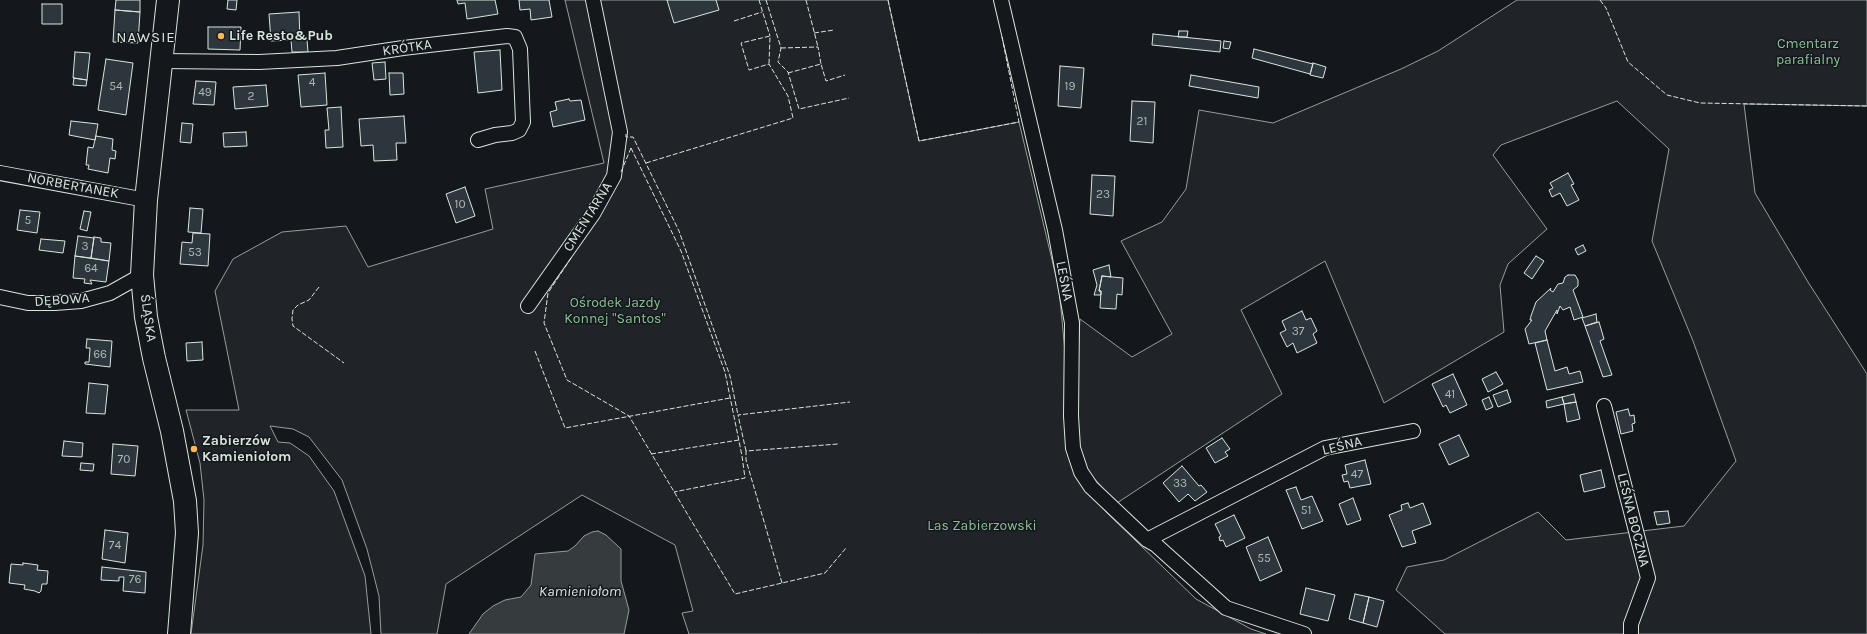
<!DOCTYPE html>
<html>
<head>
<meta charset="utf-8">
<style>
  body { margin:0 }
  canvas { display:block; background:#14181c }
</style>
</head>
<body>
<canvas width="1867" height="634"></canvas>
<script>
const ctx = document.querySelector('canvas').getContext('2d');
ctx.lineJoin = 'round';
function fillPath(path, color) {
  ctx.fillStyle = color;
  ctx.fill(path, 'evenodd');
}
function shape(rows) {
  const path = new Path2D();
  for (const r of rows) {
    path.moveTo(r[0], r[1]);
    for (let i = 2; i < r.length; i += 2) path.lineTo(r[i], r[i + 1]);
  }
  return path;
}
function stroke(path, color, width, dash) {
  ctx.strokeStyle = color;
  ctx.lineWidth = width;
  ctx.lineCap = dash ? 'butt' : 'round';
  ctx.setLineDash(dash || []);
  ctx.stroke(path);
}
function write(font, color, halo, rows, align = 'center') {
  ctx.font = font + ' Karla,sans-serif';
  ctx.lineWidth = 3;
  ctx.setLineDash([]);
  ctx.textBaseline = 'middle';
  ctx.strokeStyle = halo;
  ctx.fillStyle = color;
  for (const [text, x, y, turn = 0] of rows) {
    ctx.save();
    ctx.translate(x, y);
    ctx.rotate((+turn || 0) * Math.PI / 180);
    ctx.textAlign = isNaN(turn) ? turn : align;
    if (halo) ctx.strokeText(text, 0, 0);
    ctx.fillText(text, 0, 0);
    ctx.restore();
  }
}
const green = shape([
  [565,0,888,0,919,141,1019,122,1059,289,1065,352,1078,351,1080,319,1132,357,1172,334,1121,241,1162,222,1186,189,1199,110,1273,123,1401,69,1438,51,1517,0,1867,0,1867,106,1744,104,1755,193,1808,282,1867,374,1867,634,1445,634,1396,590,1407,567,1444,560,1538,512,1566,540,1684,526,1736,461,1693,341,1652,241,1669,149,1617,101,1501,145,1493,155,1547,229,1508,264,1500,285,1504,332,1384,403,1325,261,1241,310,1282,394,1117,503,1088,472,1080,480,1106,512,1196,599,1251,629,1266,634,689,634,682,613,693,611,675,545,582,495,446,584,437,634,381,634,379,596,367,549,342,480,309,437,293,429,270,426,278,442,290,443,309,456,334,491,365,576,371,634,191,634,203,545,204,500,200,463,186,410,239,410,215,291,233,259,282,232,346,226,368,267,493,229,485,189,604,163,565,0]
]);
const water = shape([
  [598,531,606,535,621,549,621,581,629,610,624,634,469,634,483,614,493,606,505,600,521,597,531,585,535,554,568,551,575,546,584,536,592,532,598,531]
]);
const building = shape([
  [116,0,140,0,140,12,115,10,116,0],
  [228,0,237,0,236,10,227,9,228,0],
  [457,0,495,0,498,14,467,19,465,3,458,4,457,0],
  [519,0,549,0,552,17,531,20,530,9,520,10,519,0],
  [667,0,716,0,719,10,674,23,667,0],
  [42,4,62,4,62,24,42,24,42,4],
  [115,10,140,12,138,43,113,42,115,10],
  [299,12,300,40,307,40,308,52,292,52,291,40,271,41,269,14,299,12],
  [208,27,241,27,240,50,208,49,208,27],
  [1179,31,1188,31,1187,37,1178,37,1179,31],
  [1153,34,1221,41,1220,52,1152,45,1153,34],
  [1224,41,1231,42,1229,49,1223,48,1224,41],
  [1254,49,1313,64,1310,74,1252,58,1254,49],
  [500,50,502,90,478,93,474,52,500,50],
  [75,52,90,53,87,80,73,78,75,52],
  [106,59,133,63,126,115,98,110,106,59],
  [385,62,386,79,374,80,372,63,385,62],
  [1313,63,1326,67,1323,78,1310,75,1313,63],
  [1060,66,1084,68,1081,108,1058,106,1060,66],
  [325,73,327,105,301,107,298,75,325,73],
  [389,73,403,73,404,94,390,95,389,73],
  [1191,75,1259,87,1258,98,1189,86,1191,75],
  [74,78,87,80,86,86,73,85,74,78],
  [196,81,216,82,214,105,193,104,196,81],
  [266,85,268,106,235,109,233,87,266,85],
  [569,99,570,101,581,100,585,120,553,127,550,112,557,110,555,102,569,99],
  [1132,101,1155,102,1153,143,1130,141,1132,101],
  [341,107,343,147,326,148,325,130,329,130,327,108,341,107],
  [404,116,406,143,396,143,397,160,374,161,373,145,361,146,359,119,404,116],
  [71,121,98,124,95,140,69,135,71,121],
  [182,123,193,124,191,143,180,142,182,123],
  [246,132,247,146,224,147,223,133,246,132],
  [96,136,113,139,112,150,116,151,115,159,110,158,108,173,88,169,89,165,86,165,88,147,93,148,96,136],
  [1568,173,1574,184,1571,185,1579,200,1567,206,1560,193,1552,197,1549,190,1553,188,1550,183,1568,173],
  [1092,175,1115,176,1113,216,1090,214,1092,175],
  [465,187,475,216,456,223,446,194,465,187],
  [190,208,203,209,201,233,188,232,190,208],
  [20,210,40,212,37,233,17,230,20,210],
  [84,211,91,212,87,231,80,229,84,211],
  [193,233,210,234,208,266,180,264,182,242,192,243,193,233],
  [78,236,94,238,91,258,75,256,78,236],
  [94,237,101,238,101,242,111,243,109,261,91,258,94,237],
  [41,239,65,241,63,253,39,250,41,239],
  [1583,245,1586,251,1578,255,1575,249,1583,245],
  [75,256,109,261,106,282,90,280,92,284,84,283,85,279,73,278,75,256],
  [1536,256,1544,261,1532,279,1524,273,1536,256],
  [1109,265,1111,277,1102,276,1099,291,1101,291,1101,295,1094,295,1097,285,1093,270,1109,265],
  [1568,275,1575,275,1578,280,1578,286,1573,290,1583,317,1574,320,1570,307,1563,310,1560,306,1557,314,1557,310,1545,331,1547,340,1529,344,1525,329,1532,320,1530,320,1531,316,1536,302,1551,288,1550,290,1553,292,1558,284,1563,283,1565,277,1568,275],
  [1102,276,1123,278,1122,295,1117,294,1116,309,1100,308,1101,291,1099,291,1102,276],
  [1302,311,1306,320,1311,318,1317,331,1313,334,1317,343,1297,353,1293,343,1287,347,1280,333,1286,330,1282,321,1302,311],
  [1596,314,1597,322,1585,326,1582,318,1596,314],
  [1599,322,1604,339,1600,341,1612,375,1603,377,1585,326,1599,322],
  [87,339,112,341,110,367,85,364,85,362,89,362,90,348,86,348,87,339],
  [1547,340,1555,371,1567,367,1569,374,1580,371,1583,382,1547,390,1535,343,1547,340],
  [202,342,203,360,187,361,186,343,202,342],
  [1496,372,1503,384,1488,392,1482,379,1496,372],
  [1453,374,1467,405,1450,413,1446,405,1443,407,1432,384,1453,374],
  [89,383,108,385,105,414,86,413,89,383],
  [1507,390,1511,402,1498,407,1493,395,1507,390],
  [1574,394,1576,402,1564,404,1562,397,1574,394],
  [1489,397,1493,407,1486,410,1482,400,1489,397],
  [1562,397,1564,404,1547,408,1546,401,1562,397],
  [1576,402,1580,419,1567,422,1564,404,1576,402],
  [1628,409,1630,416,1634,415,1635,423,1632,424,1633,431,1621,434,1616,412,1628,409],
  [1459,435,1469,456,1449,465,1439,444,1459,435],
  [1222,438,1230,449,1225,452,1228,456,1215,463,1206,448,1222,438],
  [64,441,83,443,82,457,62,456,64,441],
  [113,444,138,446,135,476,111,474,113,444],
  [1365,460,1371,484,1350,488,1348,481,1344,482,1342,475,1347,474,1345,465,1365,460],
  [81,463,94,464,93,471,80,470,81,463],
  [1182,466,1199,486,1201,485,1207,492,1195,501,1188,494,1179,502,1163,483,1182,466],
  [1601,470,1605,487,1584,492,1580,475,1601,470],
  [1296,487,1301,500,1312,496,1323,521,1302,529,1286,490,1296,487],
  [1353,498,1361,520,1347,525,1339,504,1353,498],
  [1408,503,1410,508,1423,503,1431,524,1412,531,1416,543,1402,547,1389,515,1402,510,1401,505,1408,503],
  [1668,511,1670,523,1657,525,1654,512,1668,511],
  [1234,515,1245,538,1226,547,1223,540,1220,541,1219,537,1221,536,1215,524,1234,515],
  [105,530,128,533,125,563,102,559,105,530],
  [1268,537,1282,571,1260,581,1246,547,1268,537],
  [23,563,38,565,37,570,48,571,47,584,42,584,41,591,39,593,35,591,24,589,25,585,9,583,11,564,23,565,23,563],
  [102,567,146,572,145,593,123,591,124,577,119,577,119,581,101,580,102,567],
  [1306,588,1335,595,1328,621,1300,614,1306,588],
  [1355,594,1369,597,1363,623,1349,619,1355,594],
  [1369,597,1384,601,1377,627,1363,623,1369,597]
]);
const minor = shape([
  [1001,0,1055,230,1072,323,1071,416,1073,448,1081,472,1091,487,1147,540,1325,448,1413,431],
  [161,61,259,62,337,58,403,48,507,36,515,37,520,49,523,122,519,130,512,133,495,135,478,140],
  [0,173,146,200],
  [0,297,28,303,55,303,81,301,110,293,142,275],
  [528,306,593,214,614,176,620,132,593,0],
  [1604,406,1648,578,1631,624,1631,634],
  [1147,540,1156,545,1226,608,1304,634]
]);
const primary = shape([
  [168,0,146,200,142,275,146,317,154,358,172,431,185,501,187,533,179,634]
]);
const fence = shape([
  [759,0,770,36],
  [766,0,781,48,778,62,788,72,799,109,849,98],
  [806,0,818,47],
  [888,0,919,141,1019,122,1002,37],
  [1600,0,1606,8,1628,62,1667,95,1700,103,1867,106],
  [734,21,762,12],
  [814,33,834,30],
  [781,48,818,47,821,64],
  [788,73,821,64,826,81,845,75],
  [626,134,626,137,633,137,679,231,730,376,738,415],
  [631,148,681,251,725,372,742,456,745,478,674,492],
  [646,163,793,118,788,96,769,64,749,70,741,43,770,36,769,64],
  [621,172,631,148],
  [571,258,548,293,544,323,567,380,629,416,735,594,825,573,846,548],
  [319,287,309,300,298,305,293,310,292,319,293,326,344,363],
  [535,351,565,428,730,398],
  [746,451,738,415,850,402],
  [651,454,739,440],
  [782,583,746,460,746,451,838,444]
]);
const markers = [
  [221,36,4,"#ffb74d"],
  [194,449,4,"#ffb74d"]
];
const numberNames = [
  ["4",312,83],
  ["54",116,87],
  ["19",1070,87],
  ["49",205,93],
  ["2",251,97],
  ["21",1142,122],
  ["23",1103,195],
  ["10",460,205],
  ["5",28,221],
  ["3",85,247],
  ["53",195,253],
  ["64",91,269],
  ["37",1298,332],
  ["66",100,355],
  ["41",1450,395],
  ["70",124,460],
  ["47",1357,475],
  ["33",1180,484],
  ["51",1306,511],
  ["74",115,546],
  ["55",1264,559],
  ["76",135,580]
];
const poiNames = [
  ["Life Resto&Pub",229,36],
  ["Zabierzów",202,441],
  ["Kamieniołom",202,457]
];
const parkNames = [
  ["Cmentarz",1808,44],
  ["parafialny",1808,60],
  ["Ośrodek Jazdy",615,303],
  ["Konnej \"Santos\"",615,319],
  ["Las Zabierzowski",982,526]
];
const streetNames = [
  ["KRÓTKA",407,48,-8],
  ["NORBERTANEK",73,186,10],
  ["CMENTARNA",588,217,-58],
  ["LEŚNA",1064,281,79],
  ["DĘBOWA",62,300,-4],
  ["ŚLĄSKA",148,318,82],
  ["LEŚNA",1342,446,-14],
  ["LEŚNA BOCZNA",1633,520,76]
];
const neighbourhoodNames = [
  ["NAWSIE",146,38]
];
const waterNames = [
  ["Kamieniołom",580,592]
];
fillPath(green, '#202428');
stroke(green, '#939e99', 1);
fillPath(water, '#363b3e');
stroke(water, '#939e99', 1);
fillPath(building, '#2c363c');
stroke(building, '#d8e6dc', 1);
stroke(minor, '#d8e6dc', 16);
stroke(primary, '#d8e6dc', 24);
stroke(minor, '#14181c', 14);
stroke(primary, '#14181c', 22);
stroke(fence, '#d8e6dc', 1, [5, 2]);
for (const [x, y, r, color] of markers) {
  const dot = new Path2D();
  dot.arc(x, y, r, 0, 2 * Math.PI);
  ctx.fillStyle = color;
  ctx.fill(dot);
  stroke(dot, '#14181c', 1.5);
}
write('12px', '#adbab4', null, numberNames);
write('bold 14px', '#d8e6dc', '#14181c', poiNames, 'left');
write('14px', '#8ac095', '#14181c', parkNames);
write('14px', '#d8e6dc', '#14181c', streetNames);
ctx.letterSpacing = '1px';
write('15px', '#d8e6dc', '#14181c', neighbourhoodNames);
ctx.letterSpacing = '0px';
write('italic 15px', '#d8e6dc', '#14181c', waterNames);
</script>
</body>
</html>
